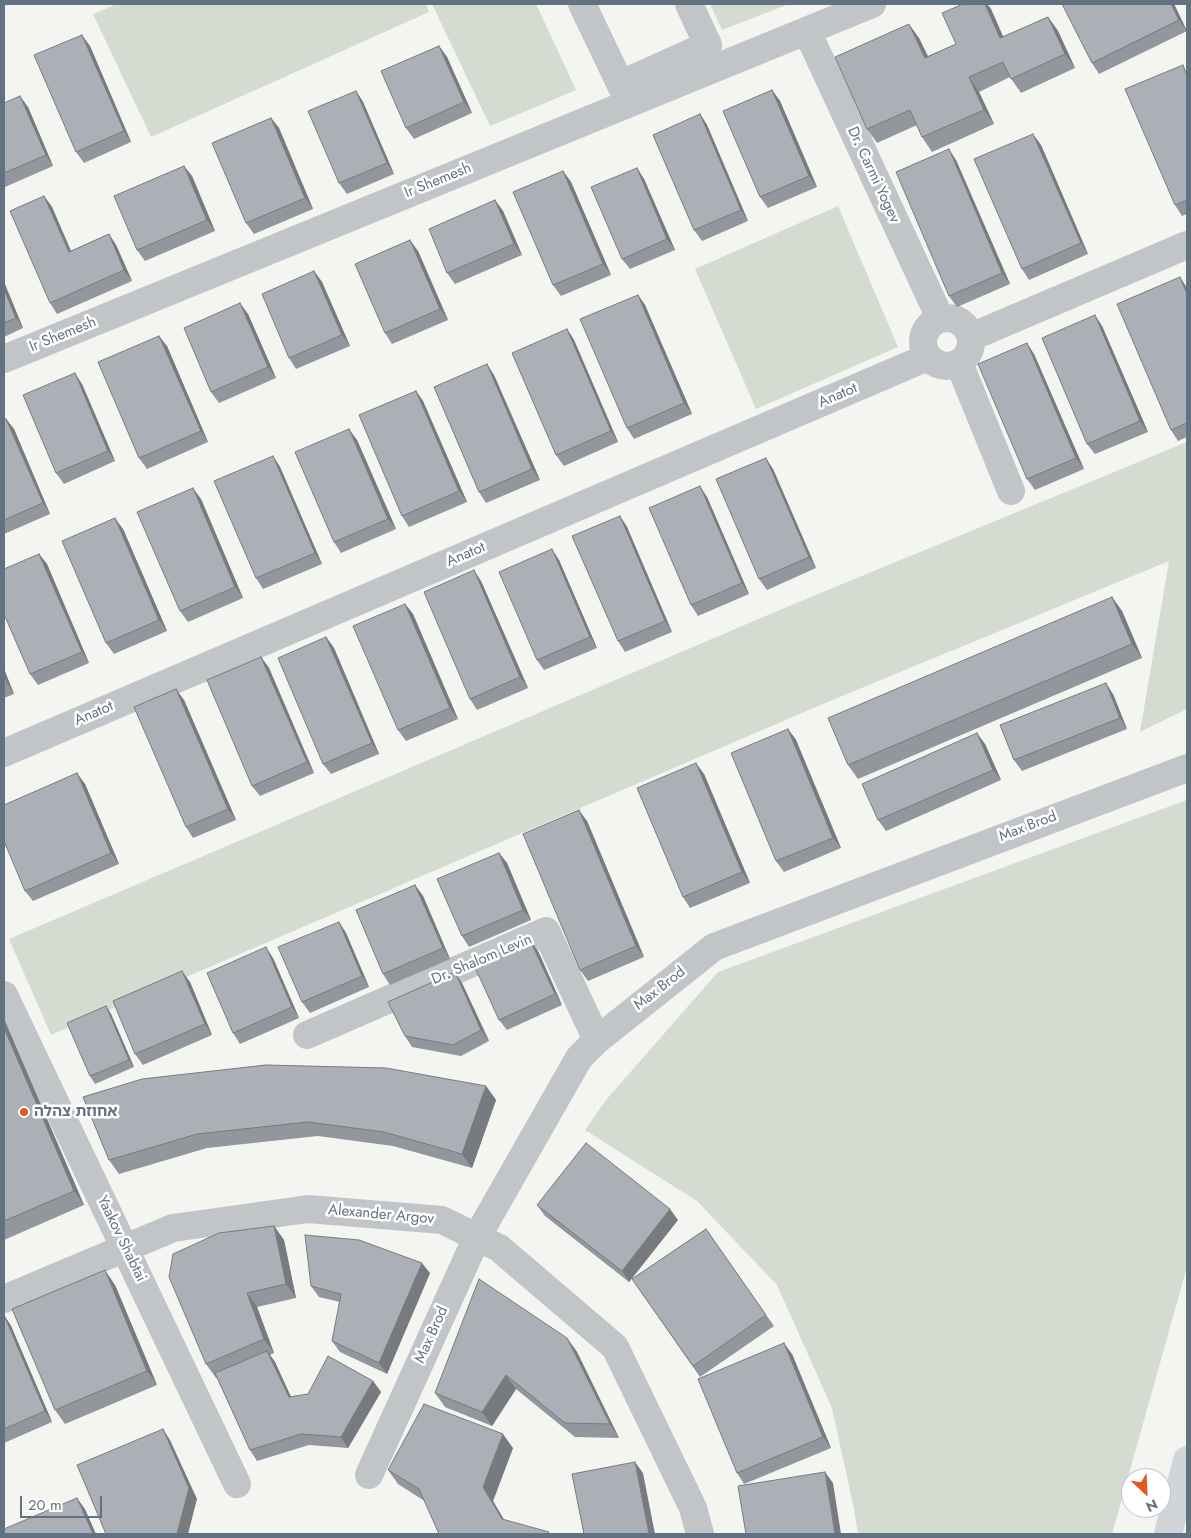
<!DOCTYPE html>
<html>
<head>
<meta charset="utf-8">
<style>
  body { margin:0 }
  #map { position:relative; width:1191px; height:1538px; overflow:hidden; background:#f4f4f0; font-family:Jost,sans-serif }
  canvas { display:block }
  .frame { position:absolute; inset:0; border:5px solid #637281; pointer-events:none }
  .north { position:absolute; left:1121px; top:1468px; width:50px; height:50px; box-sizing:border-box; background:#fff; border:1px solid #c1c7cd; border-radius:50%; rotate:155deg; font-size:14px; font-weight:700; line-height:20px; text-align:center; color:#637281 }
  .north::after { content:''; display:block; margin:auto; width:18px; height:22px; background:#e35821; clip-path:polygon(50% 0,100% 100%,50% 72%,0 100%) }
  .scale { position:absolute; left:20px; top:1496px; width:82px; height:22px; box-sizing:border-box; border:2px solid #637281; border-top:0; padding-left:6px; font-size:15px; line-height:18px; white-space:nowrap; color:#637281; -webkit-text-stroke:4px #fff; paint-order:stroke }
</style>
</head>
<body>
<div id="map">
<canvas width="1191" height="1538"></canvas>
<div class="frame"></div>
<div class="north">N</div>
<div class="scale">20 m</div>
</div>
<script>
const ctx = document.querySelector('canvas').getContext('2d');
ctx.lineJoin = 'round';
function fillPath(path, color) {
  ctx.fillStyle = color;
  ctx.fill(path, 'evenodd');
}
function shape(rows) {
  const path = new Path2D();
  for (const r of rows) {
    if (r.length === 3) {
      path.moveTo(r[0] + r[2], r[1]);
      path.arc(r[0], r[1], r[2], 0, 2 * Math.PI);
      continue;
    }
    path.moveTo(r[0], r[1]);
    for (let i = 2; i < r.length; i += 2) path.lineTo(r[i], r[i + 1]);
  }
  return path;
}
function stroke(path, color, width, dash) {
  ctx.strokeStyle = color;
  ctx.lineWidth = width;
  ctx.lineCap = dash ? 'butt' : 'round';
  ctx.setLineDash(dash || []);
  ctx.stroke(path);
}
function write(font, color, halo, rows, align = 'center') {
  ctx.font = font + ' Jost,"Noto Sans Hebrew",sans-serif';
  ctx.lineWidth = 5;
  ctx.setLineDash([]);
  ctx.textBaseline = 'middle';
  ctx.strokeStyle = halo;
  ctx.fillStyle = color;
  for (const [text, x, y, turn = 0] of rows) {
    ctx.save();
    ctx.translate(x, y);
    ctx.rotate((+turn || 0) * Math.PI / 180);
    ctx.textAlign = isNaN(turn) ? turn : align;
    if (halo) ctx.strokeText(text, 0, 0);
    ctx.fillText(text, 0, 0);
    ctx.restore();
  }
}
const green = shape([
  [117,4,426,4,429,12,151,137,93,14],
  [432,4,536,4,576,90,490,126],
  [710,4,789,4,722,30],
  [838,206,898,347,756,409,695,269],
  [1187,442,1187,709,1140,732,1169,561,830,701,51,1035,9,939,789,606],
  [1187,800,1187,1267,1112,1534,858,1534,854,1509,832,1408,777,1285,697,1201,585,1130,606,1100,718,972]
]);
const minor = shape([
  [582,4,628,100],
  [807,31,940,318],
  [621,84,708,45,689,4],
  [947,342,24],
  [971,337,1187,245],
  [4,359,872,4],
  [959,363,1011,491],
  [4,753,928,357],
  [4,995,237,1484],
  [307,1035,546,931,597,1040],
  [4,1299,173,1228,308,1209,442,1220,499,1248,615,1347,693,1508,700,1534],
  [369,1475,477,1237,579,1058,597,1040,714,947,1187,768]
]);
const major = shape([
  [1168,1534,1187,1460]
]);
const wall = shape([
  [963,4,987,4,991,9,1003,37,1048,17,1058,31,1075,68,1021,93,1010,77,979,92,994,124,932,152,922,137,917,125,877,143,867,129,919,38,928,56,956,44],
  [1174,4,1187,31,1099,74,1092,63],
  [90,46,131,142,84,163,76,152],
  [439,46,447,57,472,113,414,139,406,128],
  [1187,71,1187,214,1182,216,1175,205],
  [772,90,780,101,817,187,768,208,760,197],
  [356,91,363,102,394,174,347,194,339,183],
  [4,103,28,107,53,166,5,187,4,186],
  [700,114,707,125,748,221,702,241,694,230],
  [271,118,279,128,313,209,254,234,246,223],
  [1041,145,1088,254,1029,280,1022,269],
  [956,160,1010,284,957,307,949,296],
  [637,168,644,179,675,250,630,269,622,259],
  [563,171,571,182,611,275,561,296,553,285],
  [192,176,215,231,145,261,137,250],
  [44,196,52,207,71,251,109,234,116,245,132,281,57,314,50,303],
  [495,200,503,211,522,255,455,284,447,273],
  [418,251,448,320,392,344,385,333],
  [314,271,322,282,350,346,296,369,289,358],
  [4,282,23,328,4,337],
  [1187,288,1187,437,1178,441,1171,430],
  [638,295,645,305,692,414,634,439,627,428],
  [248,314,276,378,219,403,211,392],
  [1102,326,1148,432,1095,454,1087,444],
  [567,329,574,340,618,442,564,466,556,455],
  [167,346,208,442,147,469,139,458],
  [1034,354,1084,469,1035,490,1027,479],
  [494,375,540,480,486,503,479,492],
  [82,384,115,461,64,484,56,473],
  [416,391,423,401,467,502,409,527,402,516],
  [6,419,14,429,50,514,4,534,4,420],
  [357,440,396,529,341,553,334,542],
  [273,456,280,467,322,564,263,589,256,578],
  [773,469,816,568,767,590,759,579],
  [707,497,749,594,698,616,691,605],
  [201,499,243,598,188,622,180,611],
  [620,516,627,527,672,632,625,652,618,641],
  [123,529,167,631,114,654,106,643],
  [39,554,47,564,89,663,38,685,30,674],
  [559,560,597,648,544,670,537,660],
  [481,581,528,688,477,710,470,699],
  [1112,597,1122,611,1142,658,858,779,848,765],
  [405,604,413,614,458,719,406,741,398,730],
  [326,637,334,648,379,754,331,774,323,764],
  [261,657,269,668,314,773,260,796,252,786],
  [4,669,14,694,4,698],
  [1113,694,1127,729,1022,771,1014,760],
  [184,700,236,820,193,838,186,827],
  [788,729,796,740,841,848,784,872,776,861],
  [985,744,1001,780,886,831,878,820],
  [704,774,750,883,690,908,683,897],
  [85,784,119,864,33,901,25,891],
  [587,821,644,957,588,981,580,970],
  [499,853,507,863,531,920,469,947,462,936],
  [415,885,423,896,450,959,390,985,383,974],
  [339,922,346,933,369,987,310,1013,302,1002],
  [538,951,562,1005,507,1030,499,1020],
  [273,958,299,1018,240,1044,233,1033],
  [190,982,212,1035,143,1065,135,1054],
  [462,983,489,1041,461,1056,412,1047,405,1036],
  [106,1006,111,1014,134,1067,95,1084,90,1076],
  [4,1019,84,1205,4,1240],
  [486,1086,496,1100,472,1168,393,1146,318,1136,207,1148,119,1174,109,1160,83,1097],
  [537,1205,678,1220,629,1282,545,1216],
  [274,1226,284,1240,296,1298,257,1307,274,1353,270,1355,275,1362,291,1397,308,1394,373,1381,381,1392,348,1448,309,1445,257,1461,250,1450,217,1378,216,1378,206,1364],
  [706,1229,774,1326,700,1377,632,1279],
  [430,1273,387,1374,340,1352,332,1341,340,1302,319,1297,311,1286],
  [115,1285,157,1385,65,1424,55,1410],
  [4,1315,11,1326,52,1422,4,1443],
  [567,1338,577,1352,619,1438,575,1437,516,1389,492,1426,445,1407,435,1393],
  [792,1354,831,1448,744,1484,737,1473],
  [513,1448,493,1501,504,1520,423,1500,398,1484,388,1470]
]);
const shadedWall = shape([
  [985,4,987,4,991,9,1010,52,1000,38],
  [1171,4,1174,4,1187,31,1179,20],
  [1048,17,1058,31,1075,68,1065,54],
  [909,24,919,38,935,72,925,58],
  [82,35,90,46,131,142,124,131],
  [439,46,447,57,472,113,464,102],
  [969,77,979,92,994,124,984,110],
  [772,90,780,101,817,187,809,176],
  [356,91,363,102,394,174,387,163],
  [20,96,28,107,53,166,46,155],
  [700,114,707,125,748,221,741,210],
  [271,118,279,128,313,209,305,198],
  [1033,134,1041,145,1088,254,1081,243],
  [949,149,956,160,1010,284,1002,273],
  [184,166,192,176,215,231,207,220],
  [637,168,644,179,675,250,667,239],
  [563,171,571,182,611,275,603,264],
  [44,196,52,207,76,263,69,252],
  [495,200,503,211,522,255,514,244],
  [109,234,116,245,132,281,124,270],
  [410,240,418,251,448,320,440,309],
  [314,271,322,282,350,346,342,335],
  [1180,277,1187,288,1187,294],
  [4,282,23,328,16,318,4,289],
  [638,295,645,305,692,414,684,403],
  [240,303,248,314,276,378,268,367],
  [1095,315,1102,326,1148,432,1140,421],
  [567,329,574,340,618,442,611,431],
  [159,336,167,346,208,442,201,431],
  [1027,343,1034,354,1084,469,1076,458],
  [487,364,494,375,540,480,532,469],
  [75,373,82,384,115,461,108,451],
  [416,391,423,401,467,502,459,491],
  [6,419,14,429,50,514,43,503],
  [349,429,357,440,396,529,388,519],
  [273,456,280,467,322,564,315,553],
  [766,458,773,469,816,568,809,557],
  [700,486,707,497,749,594,742,583],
  [193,488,201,499,243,598,235,587],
  [620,516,627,527,672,632,665,621],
  [115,518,123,529,167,631,159,620],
  [552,549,559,560,597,648,590,637],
  [39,554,47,564,89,663,82,652],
  [474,570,481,581,528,688,520,677],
  [1112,597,1122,611,1142,658,1132,644],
  [405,604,413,614,458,719,450,708],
  [326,637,334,648,379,754,372,743],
  [261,657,269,668,314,773,307,762],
  [4,669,14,694,7,683,4,675],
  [1106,683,1113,694,1127,729,1120,718],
  [176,689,184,700,236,820,228,809],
  [788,729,796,740,841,848,833,838],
  [977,733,985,744,1001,780,993,770],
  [696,763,704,774,750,883,742,872],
  [77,773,85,784,119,864,111,853],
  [579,810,587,821,644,957,636,946],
  [499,853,507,863,531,920,523,910],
  [415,885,423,896,450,959,443,948],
  [339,922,346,933,369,987,362,976],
  [530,940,538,951,562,1005,555,994],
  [266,947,273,958,299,1018,292,1007],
  [182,971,190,982,212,1035,205,1024],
  [455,972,462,983,489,1041,481,1030],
  [106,1006,111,1014,134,1067,129,1060],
  [4,1019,84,1205,74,1191,4,1028],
  [486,1086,496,1100,472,1168,462,1154],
  [670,1209,678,1220,629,1282,622,1271],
  [274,1226,284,1240,296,1298,286,1284],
  [422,1263,430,1273,387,1374,379,1363],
  [105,1270,115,1285,157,1385,147,1371],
  [247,1293,257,1307,274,1353,264,1339],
  [4,1315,11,1326,52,1422,45,1411],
  [567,1338,577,1352,619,1438,610,1424],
  [784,1343,792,1354,831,1448,823,1437],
  [267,1351,275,1362,296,1408,289,1397],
  [506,1375,516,1389,492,1426,482,1412],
  [373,1381,381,1392,348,1448,341,1437],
  [163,1429,170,1440,197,1499,188,1534,177,1534],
  [503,1434,513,1448,493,1501,512,1533,502,1519,483,1487],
  [635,1462,643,1473,655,1534,649,1534],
  [825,1472,833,1483,841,1534,835,1534],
  [77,1498,85,1509,96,1534,93,1534]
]);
const building = shape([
  [963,4,985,4,1000,38,1048,17,1065,54,1011,79,1003,62,969,77,984,110,922,137,910,110,867,129,835,57,909,24,925,58,956,44,942,13,963,4],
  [1062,4,1171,4,1179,20,1092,63,1062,4],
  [82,35,124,131,76,152,34,55,82,35],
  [439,46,464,102,406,128,381,71,439,46],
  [1183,65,1187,76,1187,200,1175,205,1125,89,1183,65],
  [772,90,809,176,760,197,723,111,772,90],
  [356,91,387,163,339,183,308,111,356,91],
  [20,96,46,155,4,173,4,103,20,96],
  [700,114,741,210,694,230,653,135,700,114],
  [271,118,305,198,246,223,212,143,271,118],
  [1033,134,1081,243,1022,269,974,159,1033,134],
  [949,149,1002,273,949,296,896,172,949,149],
  [184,166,207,220,137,250,114,196,184,166],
  [637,168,667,239,622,259,591,187,637,168],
  [563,171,603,264,553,285,513,192,563,171],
  [44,196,69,252,109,234,124,270,50,303,10,211,44,196],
  [495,200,514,244,447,273,429,229,495,200],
  [410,240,440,309,385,333,355,264,410,240],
  [314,271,342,335,289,358,262,294,314,271],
  [1180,277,1187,294,1187,423,1171,430,1117,304,1180,277],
  [4,289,16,318,4,323,4,289],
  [638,295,684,403,627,428,580,319,638,295],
  [240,303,268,367,211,392,184,328,240,303],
  [1095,315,1140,421,1087,444,1042,338,1095,315],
  [567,329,611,431,556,455,512,353,567,329],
  [159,336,201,431,139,458,98,362,159,336],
  [1027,343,1076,458,1027,479,978,364,1027,343],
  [487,364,532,469,479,492,434,387,487,364],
  [75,373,108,451,56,473,23,395,75,373],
  [416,391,459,491,402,516,359,415,416,391],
  [6,419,43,503,4,520,4,420,6,419],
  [349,429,388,519,334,542,295,452,349,429],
  [273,456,315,553,256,578,214,481,273,456],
  [766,458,809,557,759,579,716,479,766,458],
  [700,486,742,583,691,605,649,508,700,486],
  [193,488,235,587,180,611,137,512,193,488],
  [620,516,665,621,618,641,572,536,620,516],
  [115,518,159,620,106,643,62,541,115,518],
  [552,549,590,637,537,660,499,572,552,549],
  [39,554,82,652,30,674,4,614,4,569,39,554],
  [474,570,520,677,470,699,424,592,474,570],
  [1112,597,1132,644,848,765,828,718,1112,597],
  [405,604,450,708,398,730,353,626,405,604],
  [326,637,372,743,323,764,278,658,326,637],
  [261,657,307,762,252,786,207,680,261,657],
  [4,675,7,683,4,684,4,675],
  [1106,683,1120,718,1014,760,1000,725,1106,683],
  [176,689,228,809,186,827,134,707,176,689],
  [788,729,833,838,776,861,731,753,788,729],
  [977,733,993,770,878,820,862,784,977,733],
  [696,763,742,872,683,897,637,788,696,763],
  [77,773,111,853,25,891,4,841,4,805,77,773],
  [579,810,636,946,580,970,523,834,579,810],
  [499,853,523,910,462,936,437,879,499,853],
  [415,885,443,948,383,974,356,910,415,885],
  [339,922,362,976,302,1002,278,947,339,922],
  [530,940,555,994,499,1020,474,965,530,940],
  [266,947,292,1007,233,1033,207,973,266,947],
  [182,971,205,1024,135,1054,113,1001,182,971],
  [455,972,481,1030,453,1045,405,1036,388,1002,455,972],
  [106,1006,129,1060,90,1076,67,1023,106,1006],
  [4,1028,74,1191,4,1221,4,1028],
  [266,1065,386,1068,486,1086,462,1154,384,1132,308,1122,197,1134,109,1160,83,1097,142,1079,266,1065],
  [586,1143,670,1209,622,1271,537,1205,586,1143],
  [274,1226,286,1284,247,1293,264,1339,206,1364,169,1277,173,1254,219,1233,274,1226],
  [706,1229,766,1315,693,1366,632,1279,706,1229],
  [305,1235,359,1240,422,1263,379,1363,332,1341,341,1294,311,1286,305,1235],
  [105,1270,147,1371,55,1410,12,1309,105,1270],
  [479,1279,567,1338,610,1424,565,1423,506,1375,482,1412,435,1393,479,1279],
  [4,1315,45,1411,4,1429,4,1315],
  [784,1343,823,1437,737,1473,698,1379,784,1343],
  [267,1351,289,1397,308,1394,328,1356,373,1381,341,1437,301,1434,250,1450,215,1373,267,1351],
  [424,1404,503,1434,483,1487,502,1519,549,1532,548,1534,439,1534,419,1489,388,1470,424,1404],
  [163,1429,189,1488,177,1534,106,1534,77,1465,163,1429],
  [635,1462,649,1534,584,1534,572,1474,635,1462],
  [825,1472,835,1534,746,1534,738,1486,825,1472],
  [77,1498,93,1534,4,1534,4,1529,77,1498]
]);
const markers = [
  [24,1112,5,"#e35821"]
];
const streetNames = [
  ["Dr. Carmi Yogev",873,175,65],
  ["Ir Shemesh",438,181,-22],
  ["Ir Shemesh",63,335,-22],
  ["Anatot",838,396,-23],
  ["Anatot",466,555,-23],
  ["Anatot",94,714,-23],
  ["Max Brod",1028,827,-21],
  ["Dr. Shalom Levin",482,960,-23],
  ["Max Brod",660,989,-38],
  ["Alexander Argov",381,1215,5],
  ["Yaakov Shabtai",121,1239,64],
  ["Max Brod",432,1335,-66]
];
const poiNames = [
  ["אחוזת צהלה",34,1112]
];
fillPath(green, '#d4dbd1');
stroke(minor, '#c1c5c8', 28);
stroke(major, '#d1d5da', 28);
fillPath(wall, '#92979d');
fillPath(shadedWall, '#777b7f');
fillPath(building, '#aab0b6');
stroke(building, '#777b7f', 1);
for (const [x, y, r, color] of markers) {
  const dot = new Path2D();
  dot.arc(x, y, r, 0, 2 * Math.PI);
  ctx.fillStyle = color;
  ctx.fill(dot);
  stroke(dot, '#fff', 2);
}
write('15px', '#637281', '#fff', streetNames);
write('bold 15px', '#637281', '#fff', poiNames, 'left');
</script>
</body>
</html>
